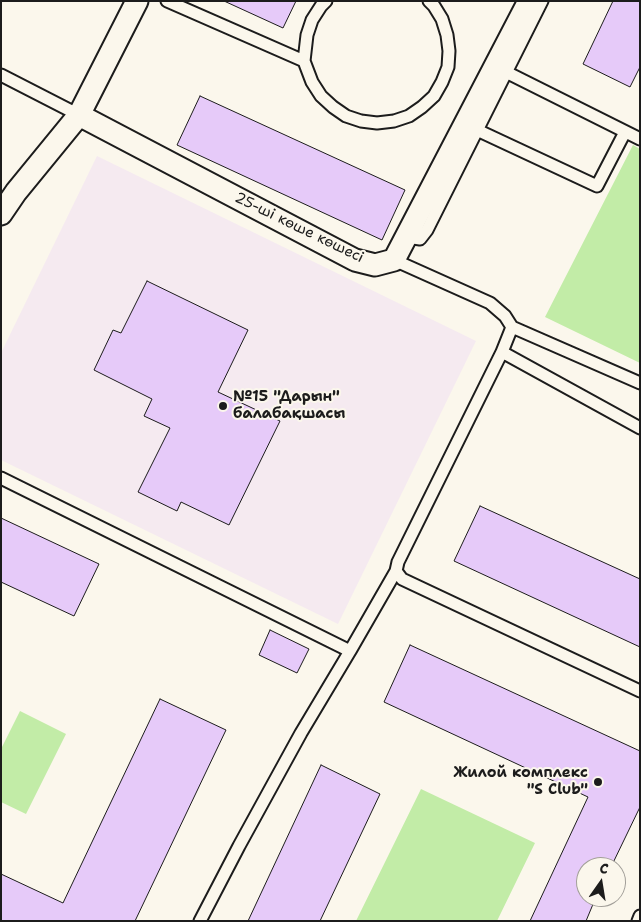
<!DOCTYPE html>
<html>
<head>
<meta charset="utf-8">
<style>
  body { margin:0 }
  #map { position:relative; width:641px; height:922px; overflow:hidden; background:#fbf7ec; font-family:"Shantell Sans",sans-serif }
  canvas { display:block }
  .frame { position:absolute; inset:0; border:2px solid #1c1c1c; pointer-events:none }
  .north { position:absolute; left:576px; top:857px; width:50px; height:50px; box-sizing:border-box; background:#fbf7ec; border:1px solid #a29f99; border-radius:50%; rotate:13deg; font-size:14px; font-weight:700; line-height:20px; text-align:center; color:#1c1c1c }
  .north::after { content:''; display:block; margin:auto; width:18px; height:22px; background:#1c1c1c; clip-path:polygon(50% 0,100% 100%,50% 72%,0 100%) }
</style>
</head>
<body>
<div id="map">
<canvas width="641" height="922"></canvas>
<div class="frame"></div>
<div class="north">С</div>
</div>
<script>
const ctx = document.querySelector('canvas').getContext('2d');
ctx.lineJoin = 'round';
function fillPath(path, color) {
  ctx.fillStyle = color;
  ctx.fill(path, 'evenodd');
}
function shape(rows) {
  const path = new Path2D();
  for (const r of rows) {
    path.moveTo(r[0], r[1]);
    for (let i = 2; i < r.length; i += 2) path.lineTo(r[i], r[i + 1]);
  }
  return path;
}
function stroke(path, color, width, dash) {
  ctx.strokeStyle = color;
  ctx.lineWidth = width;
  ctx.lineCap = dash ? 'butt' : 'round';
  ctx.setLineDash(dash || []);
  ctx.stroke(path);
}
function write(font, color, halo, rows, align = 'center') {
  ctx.font = font + ' "Shantell Sans",sans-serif';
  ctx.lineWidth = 4;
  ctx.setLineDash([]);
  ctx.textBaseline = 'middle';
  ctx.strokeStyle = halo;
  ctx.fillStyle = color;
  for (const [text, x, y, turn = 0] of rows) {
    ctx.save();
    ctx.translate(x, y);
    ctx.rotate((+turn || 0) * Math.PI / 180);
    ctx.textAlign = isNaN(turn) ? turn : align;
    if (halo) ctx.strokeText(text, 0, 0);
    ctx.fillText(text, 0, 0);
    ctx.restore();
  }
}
const built = shape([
  [97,156,476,341,338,624,1,460,1,353]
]);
const green = shape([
  [633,145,640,149,640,363,545,317],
  [20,711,66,734,26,814,1,802,1,749],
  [421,789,535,843,497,921,356,921]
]);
const building = shape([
  [224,1,296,1,283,28,224,1],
  [613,1,640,1,640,67,630,87,583,64,613,1],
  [200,96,405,190,382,240,177,145,200,96],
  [147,281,248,330,218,392,280,421,229,525,181,502,177,511,138,492,170,428,144,416,152,399,94,370,113,330,121,333,147,281],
  [480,506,640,579,640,647,454,561,480,506],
  [1,518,99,564,74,616,1,582,1,518],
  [270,630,309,649,297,673,259,655,270,630],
  [410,645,640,751,640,807,611,867,586,867,586,897,596,897,586,921,530,921,588,797,384,702,410,645],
  [160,699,226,730,135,921,1,921,1,874,63,903,160,699],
  [321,765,380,794,320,921,248,921,321,765]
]);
const lane = shape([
  [167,1,304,61],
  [326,1,321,6,312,20,307,35,304,61,312,82,321,96,333,107,346,116,361,121,377,123,394,121,409,116,422,107,434,96,442,82,448,67,449,51,447,35,442,19,434,6,429,1],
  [506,72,640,139],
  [1,75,79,115],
  [477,130,597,186,625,132],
  [407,237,420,239,427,230,542,1],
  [394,260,490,303,505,316,512,327,502,352,640,428],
  [512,327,640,383],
  [502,352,398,562,396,571,402,579,640,691],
  [1,478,350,651,396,571],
  [200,921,239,846,301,733,350,651],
  [638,921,640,916]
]);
const street = shape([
  [79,115,355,260,375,265,394,260,529,1],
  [1,214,16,192,79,115,137,1]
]);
const markers = [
  [223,406,5,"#1c1c1c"],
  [598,782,5,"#1c1c1c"]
];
const streetNames = [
  ["25-ші көше көшесі",299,228,26]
];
const poiNames = [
  ["№15 \"Дарын\"",233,397],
  ["балабақшасы",233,414],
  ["Жилой комплекс",588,773,"right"],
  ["\"S Club\"",588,790,"right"]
];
fillPath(built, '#f5eaf0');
fillPath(green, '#c2eca7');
fillPath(building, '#e6caf9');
stroke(building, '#1c1c1c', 1);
stroke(lane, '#1c1c1c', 15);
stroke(street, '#1c1c1c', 25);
stroke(lane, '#fbf7ec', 11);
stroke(street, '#fbf7ec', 21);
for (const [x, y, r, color] of markers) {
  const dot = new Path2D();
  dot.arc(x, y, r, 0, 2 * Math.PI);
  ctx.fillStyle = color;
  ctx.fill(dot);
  stroke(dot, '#fbf7ec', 2);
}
write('15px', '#1c1c1c', '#fbf7ec', streetNames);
write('bold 15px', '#1c1c1c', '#fbf7ec', poiNames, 'left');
</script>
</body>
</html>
